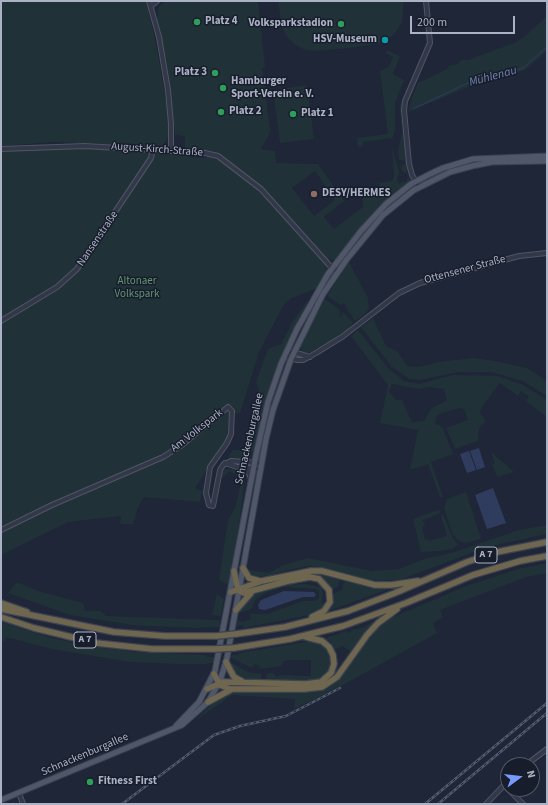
<!DOCTYPE html>
<html>
<head>
<meta charset="utf-8">
<style>
  body { margin:0 }
  #map { position:relative; width:548px; height:805px; overflow:hidden; background:#1e2637; font-family:"Source Sans 3",sans-serif }
  canvas { display:block }
  .frame { position:absolute; inset:0; border:2px solid #acb2c5; pointer-events:none }
  .north { position:absolute; left:500px; top:757px; width:40px; height:40px; box-sizing:border-box; background:#181d2c; border:1px solid #535969; border-radius:50%; rotate:75deg; font-size:11px; font-weight:700; line-height:16px; text-align:center; color:#acb2c5 }
  .north::after { content:''; display:block; margin:auto; width:14px; height:18px; background:#789afd; clip-path:polygon(50% 0,100% 100%,50% 72%,0 100%) }
  .scale { position:absolute; left:410px; top:16px; width:105px; height:18px; box-sizing:border-box; border:2px solid #acb2c5; border-top:0; padding-left:5px; font-size:12px; line-height:14px; white-space:nowrap; color:#acb2c5; -webkit-text-stroke:3px #181d2c; paint-order:stroke }
</style>
</head>
<body>
<div id="map">
<canvas width="548" height="805"></canvas>
<div class="frame"></div>
<div class="north">N</div>
<div class="scale">200 m</div>
</div>
<script>
const ctx = document.querySelector('canvas').getContext('2d');
ctx.lineJoin = 'round';
function fillPath(path, color) {
  ctx.fillStyle = color;
  ctx.fill(path, 'evenodd');
}
function shape(rows) {
  const path = new Path2D();
  for (const r of rows) {
    path.moveTo(r[0], r[1]);
    for (let i = 2; i < r.length; i += 2) path.lineTo(r[i], r[i + 1]);
  }
  return path;
}
function stroke(path, color, width, dash) {
  ctx.strokeStyle = color;
  ctx.lineWidth = width;
  ctx.lineCap = dash ? 'butt' : 'round';
  ctx.setLineDash(dash || []);
  ctx.stroke(path);
}
function write(font, color, halo, rows, align = 'center') {
  ctx.font = font + ' "Source Sans 3",sans-serif';
  ctx.lineWidth = 3;
  ctx.setLineDash([]);
  ctx.textBaseline = 'middle';
  ctx.strokeStyle = halo;
  ctx.fillStyle = color;
  for (const [text, x, y, turn = 0] of rows) {
    ctx.save();
    ctx.translate(x, y);
    ctx.rotate((+turn || 0) * Math.PI / 180);
    ctx.textAlign = isNaN(turn) ? turn : align;
    if (halo) ctx.strokeText(text, 0, 0);
    ctx.fillText(text, 0, 0);
    ctx.restore();
  }
}
const green = shape([
  [1,1,146,1,154,34,167,104,169,134,165,144,157,148,143,147,137,145,54,142,1,146],
  [163,1,258,1,265,67,262,68,270,130,269,135,261,149,275,151,276,163,318,164,344,201,324,217,334,229,363,207,363,196,378,193,380,191,379,183,392,181,394,177,392,147,399,172,397,181,399,184,403,181,406,182,407,178,410,177,409,183,373,214,336,259,332,260,327,259,262,187,223,157,214,153,185,150,185,137,175,134,167,64,157,20,159,6,163,4],
  [315,171,335,200,314,216,292,188],
  [278,1,403,1,403,12,402,22,396,32,388,39,380,43,350,48,313,51,303,49,293,43,286,35,282,27],
  [547,16,547,51,525,70,475,84,408,112,413,95,418,83,449,68,448,66,458,64,461,60,468,60,514,43,523,38],
  [387,50,400,56,393,74,404,80,395,103,395,128,392,141,391,138,363,142,363,146,358,147,357,138,388,134,380,71,389,67,393,57,386,53],
  [307,85,314,139,280,143,273,90],
  [405,94,401,114,407,174,402,171,401,165,405,165,405,161,399,160,398,151,402,132,400,108],
  [53,148,138,150,188,155,191,157,207,158,207,156,216,158,247,179,274,205,325,262,327,272,317,288,290,299,283,306,259,352,240,413,229,414,227,439,195,488,202,491,200,502,144,497,138,507,133,524,120,524,121,516,68,522,1,555,1,152],
  [349,262,368,298,369,308,364,315,355,321,348,311,345,303,341,305,327,296],
  [309,299,290,338,274,377,263,410,254,451,252,452,250,459,230,458,228,456,233,450,246,450,251,445,261,396,256,382,268,349,281,344,293,321],
  [325,299,340,310,340,318,343,312,353,323,346,330,333,340,311,352,304,353,301,349,301,344],
  [373,318,386,346,398,352,407,366,419,367,438,362,474,358,495,361,527,368,547,381,547,396,523,381,491,372,459,372,420,380,409,379,391,366,361,327],
  [358,330,388,368,404,381,419,384,453,375,498,376,523,385,547,400,547,417,526,401,529,396,521,391,518,396,500,383,481,408,480,413,486,421,479,428,478,441,455,449,446,428,468,420,464,409,459,408,437,415,435,424,440,425,443,429,453,454,431,462,443,497,440,497,428,464,410,470,418,430,380,423,388,385,351,336],
  [392,384,419,389,429,387,444,389,447,400,432,408,424,421,412,422,402,400,396,400,389,392],
  [491,452,514,472,497,477,492,464,495,463],
  [225,469,241,470,245,477,238,531,228,585,219,580,228,520,236,506,241,481,236,474,229,472,221,479,222,471],
  [466,492,481,539,466,543,459,541,453,535,444,508,447,499],
  [438,510,441,511,439,514,423,520,425,526,422,527,425,540,428,539,429,541,447,536,441,516,443,514,452,536,458,545,452,549,440,551,421,552,413,519],
  [547,525,547,534,487,547,402,579,378,581,363,579,322,568,308,566,297,568,270,575,258,577,248,573,249,570,269,573,281,566,307,558,372,571,399,569,424,559,451,553,519,530],
  [547,563,547,573,526,577,440,610,443,617,433,623,437,633,339,687,294,709,295,699,232,695,195,721,218,698,232,692,309,692,328,688,336,682,360,649,376,629,386,620,469,585,518,569],
  [307,574,323,574,340,579,338,587,331,590,323,579,306,575,244,590,264,583],
  [344,581,370,587,392,588,325,612,332,602,332,594,342,590],
  [17,582,38,591,83,603,85,611,101,611,106,616,220,620,220,627,194,628,132,625,70,615,8,593],
  [305,584,321,587,323,594,322,603,324,604,327,601,323,609,314,614,243,628,243,625,236,626,237,620,242,622,251,619,250,614,268,614,303,601,315,601,319,599,319,591,316,589,284,587,267,592,256,599,251,609,239,613,248,598,258,591,282,585],
  [217,594,224,599,221,616,212,615],
  [374,621,351,652,343,646,334,650,330,641,326,640,326,638,347,631,348,633,351,632,351,630,362,628],
  [1,622,48,637,88,646,135,652,206,655,206,657,214,657,214,662,206,664,177,664,131,662,52,649,6,637,5,642,1,641],
  [312,641,322,644,330,651,332,664,328,675,315,682,267,682,266,680,266,675,269,673,273,673,277,677,279,677,279,675,311,676,311,660,288,660,282,662,282,666,259,669,260,666,254,664,252,668,231,658,232,655,238,655,239,653],
  [232,663,248,672,261,674,261,680,243,679,236,675,231,666]
]);
const water = shape([
  [479,448,485,467,477,470,470,451],
  [469,451,476,470,467,473,460,454],
  [493,488,506,523,487,529,475,495],
  [284,591,314,592,316,595,314,597,303,597,265,610,259,609,258,605,261,600]
]);
const stream = shape([
  [413,109,474,80,506,74,523,68,547,47]
]);
const minor = shape([
  [149,1,159,37,168,90,171,124,171,151],
  [151,6,157,1],
  [1,149,85,146,205,153,218,156,261,189,331,267,338,272],
  [419,187,412,175,409,164,404,110,405,101,430,43,426,1],
  [1,321,57,287,77,269,151,158,153,149],
  [310,357,293,352,286,353,289,358,298,360,303,360,307,358,316,353,342,337,399,293,420,283,519,256,547,253],
  [225,463,237,467,260,469],
  [242,468,249,473,251,479],
  [1,530,52,505,163,457,182,445,228,407,232,411,231,434,227,443,210,467,206,493,209,505,213,506,220,470,223,465,231,461,261,463],
  [526,765,547,749],
  [508,789,523,804],
  [19,793,23,804],
  [486,804,508,781]
]);
const major = shape([
  [176,726,199,702,215,671,256,455,268,402,281,364,297,329,328,274,361,231,386,204,411,184,428,175,443,168,473,159,547,156],
  [1,800,182,725,208,702,220,681,227,658,266,439,273,410,291,359,323,294,347,259,383,215,414,190,450,172,472,166,492,162,547,161]
]);
const highway = shape([
  [243,568,249,578,260,581],
  [234,571,238,590,244,593,288,581,310,577,319,579,329,590,330,602,324,611,312,617],
  [231,592,262,581,311,571,322,571,375,585,391,585,418,581],
  [1,603,27,612],
  [1,609,114,632,165,636,217,636],
  [236,610,251,593],
  [1,617,34,628,96,643,152,649,215,649],
  [236,634,285,627,348,611,395,593,467,562,497,552,547,542],
  [234,648,290,639,343,626,406,603,473,575,520,561,547,556],
  [226,662,234,677,243,682],
  [214,674,220,685,230,689,304,689,322,687,337,677,367,635,378,623,397,609],
  [207,689,223,682,306,684,321,682,331,673,334,664,333,655,329,647,322,641,306,637],
  [208,702,232,689]
]);
const rail = shape([
  [122,804,214,735,240,726,286,716,340,688],
  [425,804,547,703],
  [438,804,547,713]
]);
const highwayBridge = shape([
  [217,636,236,634],
  [215,649,234,648]
]);
const markers = [
  [197,22,4,"#2e9e5b"],
  [341,24,4,"#2e9e5b"],
  [385,40,4,"#0f9aa8"],
  [215,73,4,"#2e9e5b"],
  [223,88,4,"#2e9e5b"],
  [221,112,4,"#2e9e5b"],
  [293,114,4,"#2e9e5b"],
  [314,194,4,"#8d6e63"],
  [90,782,4,"#2e9e5b"]
];
const shields = [
  [486,555,22],
  [85,640,22]
];
const shieldNames = [
  ["A 7",486,555],
  ["A 7",85,640]
];
const poiNames = [
  ["Platz 4",205,22],
  ["Volksparkstadion",333,24,"right"],
  ["HSV-Museum",377,40,"right"],
  ["Platz 3",207,73,"right"],
  ["Hamburger",231,82],
  ["Sport-Verein e. V.",231,95],
  ["Platz 2",229,112],
  ["Platz 1",301,114],
  ["DESY/HERMES",322,194],
  ["Fitness First",98,782]
];
const streetNames = [
  ["August-Kirch-Straße",157,150,4],
  ["Nansenstraße",98,239,-56],
  ["Ottensener Straße",465,270,-15],
  ["Am Volkspark",197,431,-38],
  ["Schnackenburgallee",250,439,-77],
  ["Schnackenburgallee",85,755,-23]
];
const parkNames = [
  ["Altonaer",137,282],
  ["Volkspark",137,295]
];
const waterNames = [
  ["Mühlenau",493,77,-15]
];
fillPath(green, '#203238');
fillPath(water, '#2f3c5e');
stroke(stream, '#2f3c5e', 1);
stroke(minor, '#4f5566', 6);
stroke(major, '#3b4151', 7);
stroke(highway, '#3d4252', 8);
stroke(minor, '#323848', 4);
stroke(major, '#4f5768', 5);
stroke(highway, '#6e664e', 5.5);
stroke(rail, '#535b6f', 2.5);
stroke(rail, '#181d2c', 1, [3]);
stroke(highwayBridge, '#3d4252', 8, []);
stroke(highwayBridge, '#6e664e', 5.5);
for (const [x, y, r, color] of markers) {
  const dot = new Path2D();
  dot.arc(x, y, r, 0, 2 * Math.PI);
  ctx.fillStyle = color;
  ctx.fill(dot);
  stroke(dot, '#181d2c', 1.5);
}
for (const [x, y, w] of shields) {
  const box = new Path2D();
  box.roundRect(x - w / 2, y - 8, w, 16, 3);
  ctx.fillStyle = '#181d2c';
  ctx.fill(box);
  stroke(box, '#acb2c5', 1);
}
write('bold 10px', '#acb2c5', null, shieldNames);
write('bold 11px', '#acb2c5', '#181d2c', poiNames, 'left');
write('11px', '#acb2c5', '#181d2c', streetNames);
write('11px', '#639675', '#181d2c', parkNames);
write('italic 12px', '#7284af', '#181d2c', waterNames);
</script>
</body>
</html>
